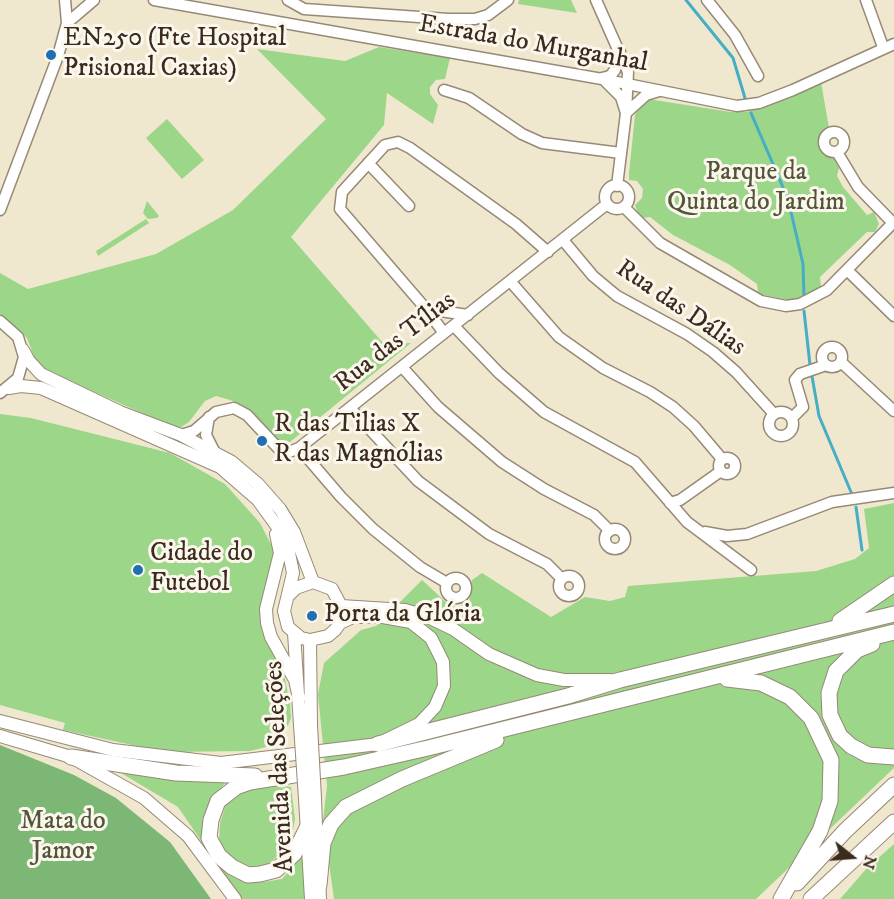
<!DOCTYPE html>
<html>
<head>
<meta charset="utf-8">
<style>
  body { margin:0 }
  #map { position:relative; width:894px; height:899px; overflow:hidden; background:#f0e8ce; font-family:"IM FELL DW Pica",serif }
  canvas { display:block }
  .north { position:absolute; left:822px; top:827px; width:60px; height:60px; -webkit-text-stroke:4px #fbf7ec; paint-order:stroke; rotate:107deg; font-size:16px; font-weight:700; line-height:24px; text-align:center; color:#3b2a1e }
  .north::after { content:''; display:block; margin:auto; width:21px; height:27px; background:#3b2a1e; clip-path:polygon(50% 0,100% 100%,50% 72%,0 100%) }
</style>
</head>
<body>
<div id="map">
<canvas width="894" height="899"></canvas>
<div class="north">N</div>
</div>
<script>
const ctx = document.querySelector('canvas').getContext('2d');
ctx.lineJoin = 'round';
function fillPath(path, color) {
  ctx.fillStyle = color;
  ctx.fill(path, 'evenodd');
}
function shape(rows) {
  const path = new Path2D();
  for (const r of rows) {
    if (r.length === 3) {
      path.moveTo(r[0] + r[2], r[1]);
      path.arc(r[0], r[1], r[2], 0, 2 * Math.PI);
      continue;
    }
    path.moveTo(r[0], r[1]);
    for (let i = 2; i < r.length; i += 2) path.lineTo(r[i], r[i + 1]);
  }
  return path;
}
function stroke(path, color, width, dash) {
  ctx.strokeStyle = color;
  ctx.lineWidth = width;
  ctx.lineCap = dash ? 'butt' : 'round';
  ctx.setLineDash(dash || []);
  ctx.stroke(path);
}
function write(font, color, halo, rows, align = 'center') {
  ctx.font = font + ' "IM FELL DW Pica",serif';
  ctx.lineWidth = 6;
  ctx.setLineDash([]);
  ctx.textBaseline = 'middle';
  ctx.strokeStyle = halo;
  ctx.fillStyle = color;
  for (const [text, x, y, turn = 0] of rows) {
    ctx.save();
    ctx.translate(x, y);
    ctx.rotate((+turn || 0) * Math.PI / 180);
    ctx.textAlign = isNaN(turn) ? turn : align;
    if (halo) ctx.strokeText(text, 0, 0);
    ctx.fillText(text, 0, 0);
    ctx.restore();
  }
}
const green = shape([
  [519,0,571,0,577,13,518,4],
  [379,47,450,58,445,79,436,80,430,87,430,94,438,105,433,124,387,93,384,125,291,237,384,344,411,343,285,446,275,441,244,406,230,400,216,396,205,401,189,422,178,429,38,367,27,338,0,314,0,273,28,289,156,254,233,210,326,119,257,49,345,61],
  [821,82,829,128,821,135,820,145,834,159,839,168,837,176,843,187,867,215,874,212,879,224,875,232,867,232,820,277,821,287,803,297,789,300,764,295,758,292,757,284,730,265,673,235,650,217,642,218,638,214,635,205,642,198,643,189,637,181,629,180,629,173,635,115,639,107,648,99,731,112,747,112,796,95],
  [167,119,204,160,182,179,146,138],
  [147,201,159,216,157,218,148,219,143,213],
  [146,219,149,223,98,256,96,251],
  [0,414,31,418,170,453,225,484,260,523,277,556,272,618,290,703,291,718,285,733,270,746,250,751,164,752,63,730,65,723,0,705],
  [894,503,894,768,756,899,334,899,323,821,327,786,318,694,324,663,361,630,376,626,422,580,449,605,459,607,469,602,472,580,482,573,551,617,585,597,610,601,625,597,628,586,816,571,855,559,869,548,864,509],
  [121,773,226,782,212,799,203,837,238,878,264,882,282,879,302,856,308,899,241,899,178,807],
  [281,785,291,787,295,819,291,841,270,864,250,867,231,860,219,842,220,823,228,798,252,788],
  [894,844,894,899,840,899,867,868]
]);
const forest = shape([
  [0,745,74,775,116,798,170,842,211,899,0,899]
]);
const stream = shape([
  [686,0,733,58,745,98],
  [751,113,788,199,803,264,804,297],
  [804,311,810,365,819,416,851,492],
  [856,507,862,550]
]);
const minor = shape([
  [154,0,602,79,737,106,759,103,793,90,894,44],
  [288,0,304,9,448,19,475,19,488,15,508,0],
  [596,0,628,72,626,113,617,186],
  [707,0,735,35,758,76],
  [866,0,883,47],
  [67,23,94,0],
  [602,78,610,76,615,70,620,52],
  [605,81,621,97,626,113,646,95,659,91],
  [444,90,469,98,522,134,542,143,621,153],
  [834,142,10],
  [837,152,858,187,894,224],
  [368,163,409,206],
  [617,197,12],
  [624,207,660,243,761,301,786,306,800,304,827,290,893,223],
  [0,210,58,56,67,23,65,0],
  [563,240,593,276,617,296,687,334,713,352,736,372,774,414],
  [848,271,894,316],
  [510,281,559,337,603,368,650,392,673,407,694,426,722,459],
  [426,309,444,333],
  [468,315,426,309,340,209,342,192,385,145,398,142,410,148,516,224,548,252],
  [0,321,18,337,24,357,18,378,0,393],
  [454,326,499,373,544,412,635,462,687,522,751,570],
  [832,357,10],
  [841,362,894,411],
  [402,367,438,407,502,462,544,489,594,515,610,531],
  [350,408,418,481,489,534,547,564,562,579],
  [781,424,12],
  [209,417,206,435,214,451],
  [792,418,803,407,795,380,800,374,826,365],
  [181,435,194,431,216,412,234,408,247,415,278,448,289,452,299,448,607,204],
  [299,448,341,497,373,529,420,567,447,583],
  [727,466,8],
  [670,503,680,500,721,471],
  [615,539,10],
  [705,532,727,536,747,534,832,502,894,493],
  [569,586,10],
  [456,588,10]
]);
const major = shape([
  [23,350,29,361,41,374,120,412,181,435,232,462,258,484,280,509,294,532,313,582],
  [9,388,21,386,41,388,220,467,258,500,281,532,288,548,293,573,284,611,288,627,301,638,310,640,328,636,335,630,340,623,341,606,332,589,313,582,296,588,289,595],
  [276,534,280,553,266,609,267,623,271,637,295,680,299,698],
  [341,606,405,610,426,616,453,629,489,654,537,675,564,680,610,680],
  [294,633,300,725],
  [310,640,311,725],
  [0,721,113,750,221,763,378,744,419,724,435,707,444,686,443,662,431,638,411,622,383,617,353,617,340,623],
  [0,736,71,757,144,798,188,836,235,899],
  [315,798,317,853],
  [305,799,311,899],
  [319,876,320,899]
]);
const highway = shape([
  [840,621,894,584],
  [872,644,857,650,836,671,829,693,830,715,840,736,851,746,868,755,894,757],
  [727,679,761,683,790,697,811,718,831,760,830,801,820,831,781,899],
  [378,744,568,696,620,680,894,614],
  [71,757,176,773,255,776],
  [307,828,294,854,276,870,260,874,248,875,232,867,219,856,209,838,211,820,218,801,236,787,250,782,344,767,428,748,894,632],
  [797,883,845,831,894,785],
  [319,885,323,843,331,824,346,807,402,779,496,740],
  [811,899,894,822]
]);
const majorBridge = shape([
  [300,725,305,799],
  [311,725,315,798]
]);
const markers = [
  [51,55,6,"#1f6fb2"],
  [262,441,6,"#1f6fb2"],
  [138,570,6,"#1f6fb2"],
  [312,616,6,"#1f6fb2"]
];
const poiNames = [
  ["EN250 (Fte Hospital",63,40],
  ["Prisional Caxias)",63,70],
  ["R das Tilias X",274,426],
  ["R das Magnólias",274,456],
  ["Cidade do",150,555],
  ["Futebol",150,585],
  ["Porta da Glória",324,616]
];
const streetNames = [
  ["Estrada do Murganhal",533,45,10],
  ["Rua das Dálias",680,309,34],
  ["Rua das Tílias",396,343,-38],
  ["Avenida das Seleções",281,767,-93]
];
const parkNames = [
  ["Parque da",756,174],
  ["Quinta do Jardim",756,204],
  ["Mata do",63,823],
  ["Jamor",63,853]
];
fillPath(green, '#9cd689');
fillPath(forest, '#7db775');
stroke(stream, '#45aec5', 3);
stroke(minor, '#968976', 13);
stroke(major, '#968976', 14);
stroke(highway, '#968976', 17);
stroke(minor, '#fff', 10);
stroke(major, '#fff', 12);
stroke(highway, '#fff', 15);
stroke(majorBridge, '#968976', 14, []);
stroke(majorBridge, '#fff', 12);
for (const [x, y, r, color] of markers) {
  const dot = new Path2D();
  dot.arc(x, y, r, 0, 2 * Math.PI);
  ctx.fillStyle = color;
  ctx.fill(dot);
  stroke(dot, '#fbf7ec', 2);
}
write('26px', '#3b2a1e', '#fbf7ec', poiNames, 'left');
write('26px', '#3b2a1e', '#fbf7ec', streetNames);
write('26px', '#535539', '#fbf7ec', parkNames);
</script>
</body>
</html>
